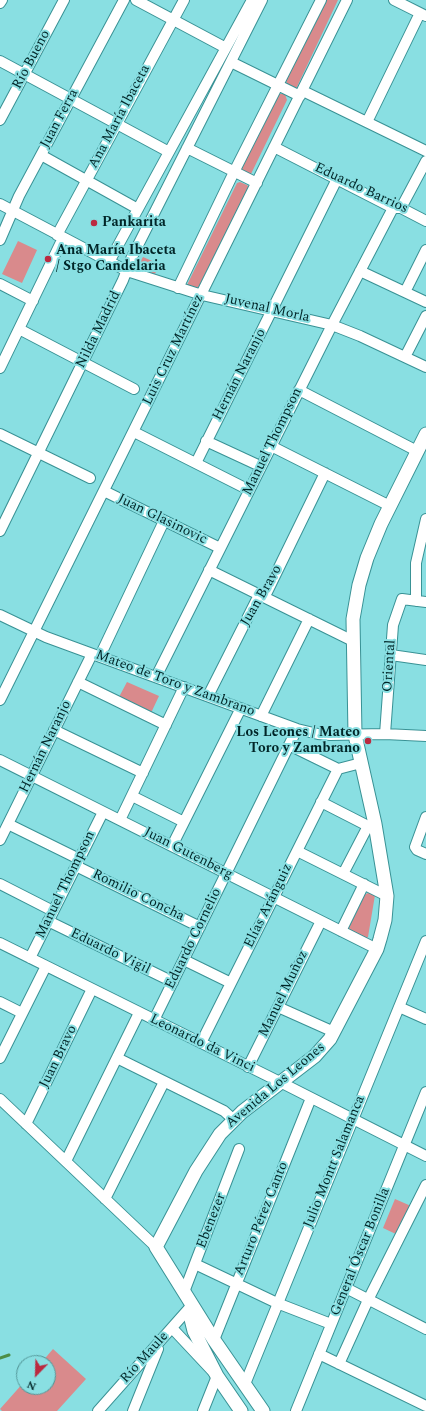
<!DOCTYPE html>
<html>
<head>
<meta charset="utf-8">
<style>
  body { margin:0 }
  #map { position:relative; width:426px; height:1411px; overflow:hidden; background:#89dfe2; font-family:Spectral,serif }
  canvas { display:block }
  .north { position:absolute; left:16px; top:1355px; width:40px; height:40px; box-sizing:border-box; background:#89dfe2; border:1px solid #529597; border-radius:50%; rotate:203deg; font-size:11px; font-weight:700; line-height:16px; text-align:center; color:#002527 }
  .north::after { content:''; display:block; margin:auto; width:14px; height:18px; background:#bb2a40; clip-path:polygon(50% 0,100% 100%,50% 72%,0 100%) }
</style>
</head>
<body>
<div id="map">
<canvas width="426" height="1411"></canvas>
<div class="north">N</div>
</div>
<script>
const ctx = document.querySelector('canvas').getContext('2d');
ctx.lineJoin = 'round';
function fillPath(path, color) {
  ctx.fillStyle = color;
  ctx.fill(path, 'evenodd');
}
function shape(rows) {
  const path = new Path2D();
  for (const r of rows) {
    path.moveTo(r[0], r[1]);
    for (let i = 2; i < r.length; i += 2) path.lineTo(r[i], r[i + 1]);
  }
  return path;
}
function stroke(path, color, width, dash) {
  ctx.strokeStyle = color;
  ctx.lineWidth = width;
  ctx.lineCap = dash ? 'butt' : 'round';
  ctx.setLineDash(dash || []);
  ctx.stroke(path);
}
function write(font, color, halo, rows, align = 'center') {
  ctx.font = font + ' Spectral,serif';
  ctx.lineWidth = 4;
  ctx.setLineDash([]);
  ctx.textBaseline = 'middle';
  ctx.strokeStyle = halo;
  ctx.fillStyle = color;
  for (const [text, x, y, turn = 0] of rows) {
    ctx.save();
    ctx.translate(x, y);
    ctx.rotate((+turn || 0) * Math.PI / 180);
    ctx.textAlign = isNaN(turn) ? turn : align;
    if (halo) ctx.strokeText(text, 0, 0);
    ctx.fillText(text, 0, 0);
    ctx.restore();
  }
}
const green = shape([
  [326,0,338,0,296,89,287,85,286,80],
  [279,94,285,94,287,100,251,174,248,177,240,172],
  [240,182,247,185,250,188,200,285,197,288,192,290,186,287,237,183],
  [18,241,37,250,22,283,2,274],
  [143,257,159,264,155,274,137,267],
  [127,682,159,696,151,713,119,697],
  [370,892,375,895,368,937,365,940,345,929,364,895],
  [395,1199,411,1206,398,1235,383,1228],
  [53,1349,86,1379,57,1411,2,1411,0,1409,24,1382,24,1387,48,1387,48,1363,41,1363]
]);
const stream = shape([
  [0,1358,9,1355]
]);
const minor = shape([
  [136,0,226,48],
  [394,0,426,16],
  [0,3,2,0],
  [0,61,169,152],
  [231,62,300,96],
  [303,91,426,151],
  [0,120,64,0],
  [367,122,420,13],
  [274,147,393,208,401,208,426,221],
  [187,148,257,183],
  [41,155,138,209],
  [0,204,127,271,202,295,332,325,360,336,426,367],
  [401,208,426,161],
  [57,235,184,0],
  [0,240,19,196,124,0],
  [109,262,252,0],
  [360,271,426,302],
  [0,284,33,301],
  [178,288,234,172,321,0],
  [405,292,426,250],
  [19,329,134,389],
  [405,357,426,316],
  [0,368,63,238],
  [299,390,417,451],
  [134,432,249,490],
  [0,434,90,478],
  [206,441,260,466],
  [271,446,390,506],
  [196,463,337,179],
  [104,491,220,548],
  [0,531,123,280,131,259,262,0],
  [209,570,353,641],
  [416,601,416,563,426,519],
  [0,615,46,637,297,729,318,734,330,735,385,734,426,736],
  [391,655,426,660],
  [100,656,164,521],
  [156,677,332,325,393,208],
  [78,682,166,725],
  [208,696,257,599,267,592,325,473],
  [0,700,347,0],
  [261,716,309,619],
  [54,730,143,773],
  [385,734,393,625,402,599,426,602],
  [289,745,338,769,361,763],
  [0,760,377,949],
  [132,796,184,822],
  [321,802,368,826,375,824],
  [426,817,415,847,417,850,426,854],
  [120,820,184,687],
  [8,824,79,859],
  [0,840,92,654],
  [172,846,241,708],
  [297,851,387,896],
  [76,866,200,927],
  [343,874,368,826],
  [0,884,53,911],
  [48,921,173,982],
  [341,931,364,884],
  [0,943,282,1083,426,1156],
  [30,958,103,812],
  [184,960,231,983],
  [0,1002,22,1013],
  [278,1007,334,1032],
  [399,1007,426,1019],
  [154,1020,297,729],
  [201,1043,338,769],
  [0,1058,46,966],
  [117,1058,224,1111,234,1120],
  [248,1067,321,921],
  [0,1099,156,1247],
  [26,1124,92,989],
  [66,1161,139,1013],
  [105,1199,164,1082],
  [195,1264,277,1303,331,1324],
  [346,1288,426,1329],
  [184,1292,239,1149],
  [172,1328,217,1376,203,1411],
  [214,1340,311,1098],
  [319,1354,426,1406],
  [339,1364,368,1300,426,1185],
  [245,1384,426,941],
  [98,1411,192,1305],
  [133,1411,158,1349],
  [296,1411,426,1092]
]);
const major = shape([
  [192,1305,191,1319,194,1331,217,1376,241,1411],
  [263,1411,214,1340,156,1247,196,1171,220,1134,242,1112,315,1056,330,1039,377,949,380,939,385,920,387,896,375,824,355,735,353,619,359,585,367,558,381,524,426,434]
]);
const markers = [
  [94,223,4,"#bb2a40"],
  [48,259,4,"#bb2a40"],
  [368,741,4,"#bb2a40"]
];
const streetNames = [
  ["Río Bueno",32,60,-62],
  ["Ana María Ibaceta",120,117,-62],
  ["Juan Ferra",60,119,-62],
  ["Eduardo Barrios",361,189,25],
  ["Juvenal Morla",267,309,13],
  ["Nilda Madrid",99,330,-64],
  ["Luis Cruz Martínez",174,350,-64],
  ["Hernán Naranjo",240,375,-63],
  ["Manuel Thompson",273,442,-64],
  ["Juan Glasinovic",162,520,26],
  ["Juan Bravo",262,596,-60],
  ["Oriental",390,666,-86],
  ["Mateo de Toro y Zambrano",175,684,20],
  ["Hernán Naranjo",46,747,-64],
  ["Juan Gutenberg",188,854,27],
  ["Manuel Thompson",66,885,-64],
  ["Romilio Concha",138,896,26],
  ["Elías Aránguiz",269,906,-64],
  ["Eduardo Cornelio",194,939,-64],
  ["Eduardo Vigil",110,952,26],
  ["Manuel Muñoz",284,994,-64],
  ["Leonardo da Vinci",202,1044,26],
  ["Juan Bravo",59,1057,-64],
  ["Avenida Los Leones",276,1086,-40],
  ["Julio Montt Salamanca",335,1162,-68],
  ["Arturo Pérez Canto",262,1219,-68],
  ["Ebenezer",212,1221,-69],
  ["General Óscar Bonilla",361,1252,-68],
  ["Río Maule",145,1358,-48]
];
const poiNames = [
  ["Pankarita",102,223],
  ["Ana María Ibaceta",56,251],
  ["/ Stgo Candelaria",56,267],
  ["Los Leones / Mateo",360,733,"right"],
  ["Toro y Zambrano",360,749,"right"]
];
fillPath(green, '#d98a8c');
stroke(stream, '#4d8d45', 3);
stroke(minor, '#399295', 12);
stroke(major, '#399295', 15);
stroke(minor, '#fff', 10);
stroke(major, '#fff', 13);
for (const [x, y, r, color] of markers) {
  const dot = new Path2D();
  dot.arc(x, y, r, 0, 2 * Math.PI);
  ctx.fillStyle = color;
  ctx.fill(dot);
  stroke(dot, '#89dfe2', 1.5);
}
write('14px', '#002527', '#89dfe2', streetNames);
write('bold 14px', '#002527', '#89dfe2', poiNames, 'left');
</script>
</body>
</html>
